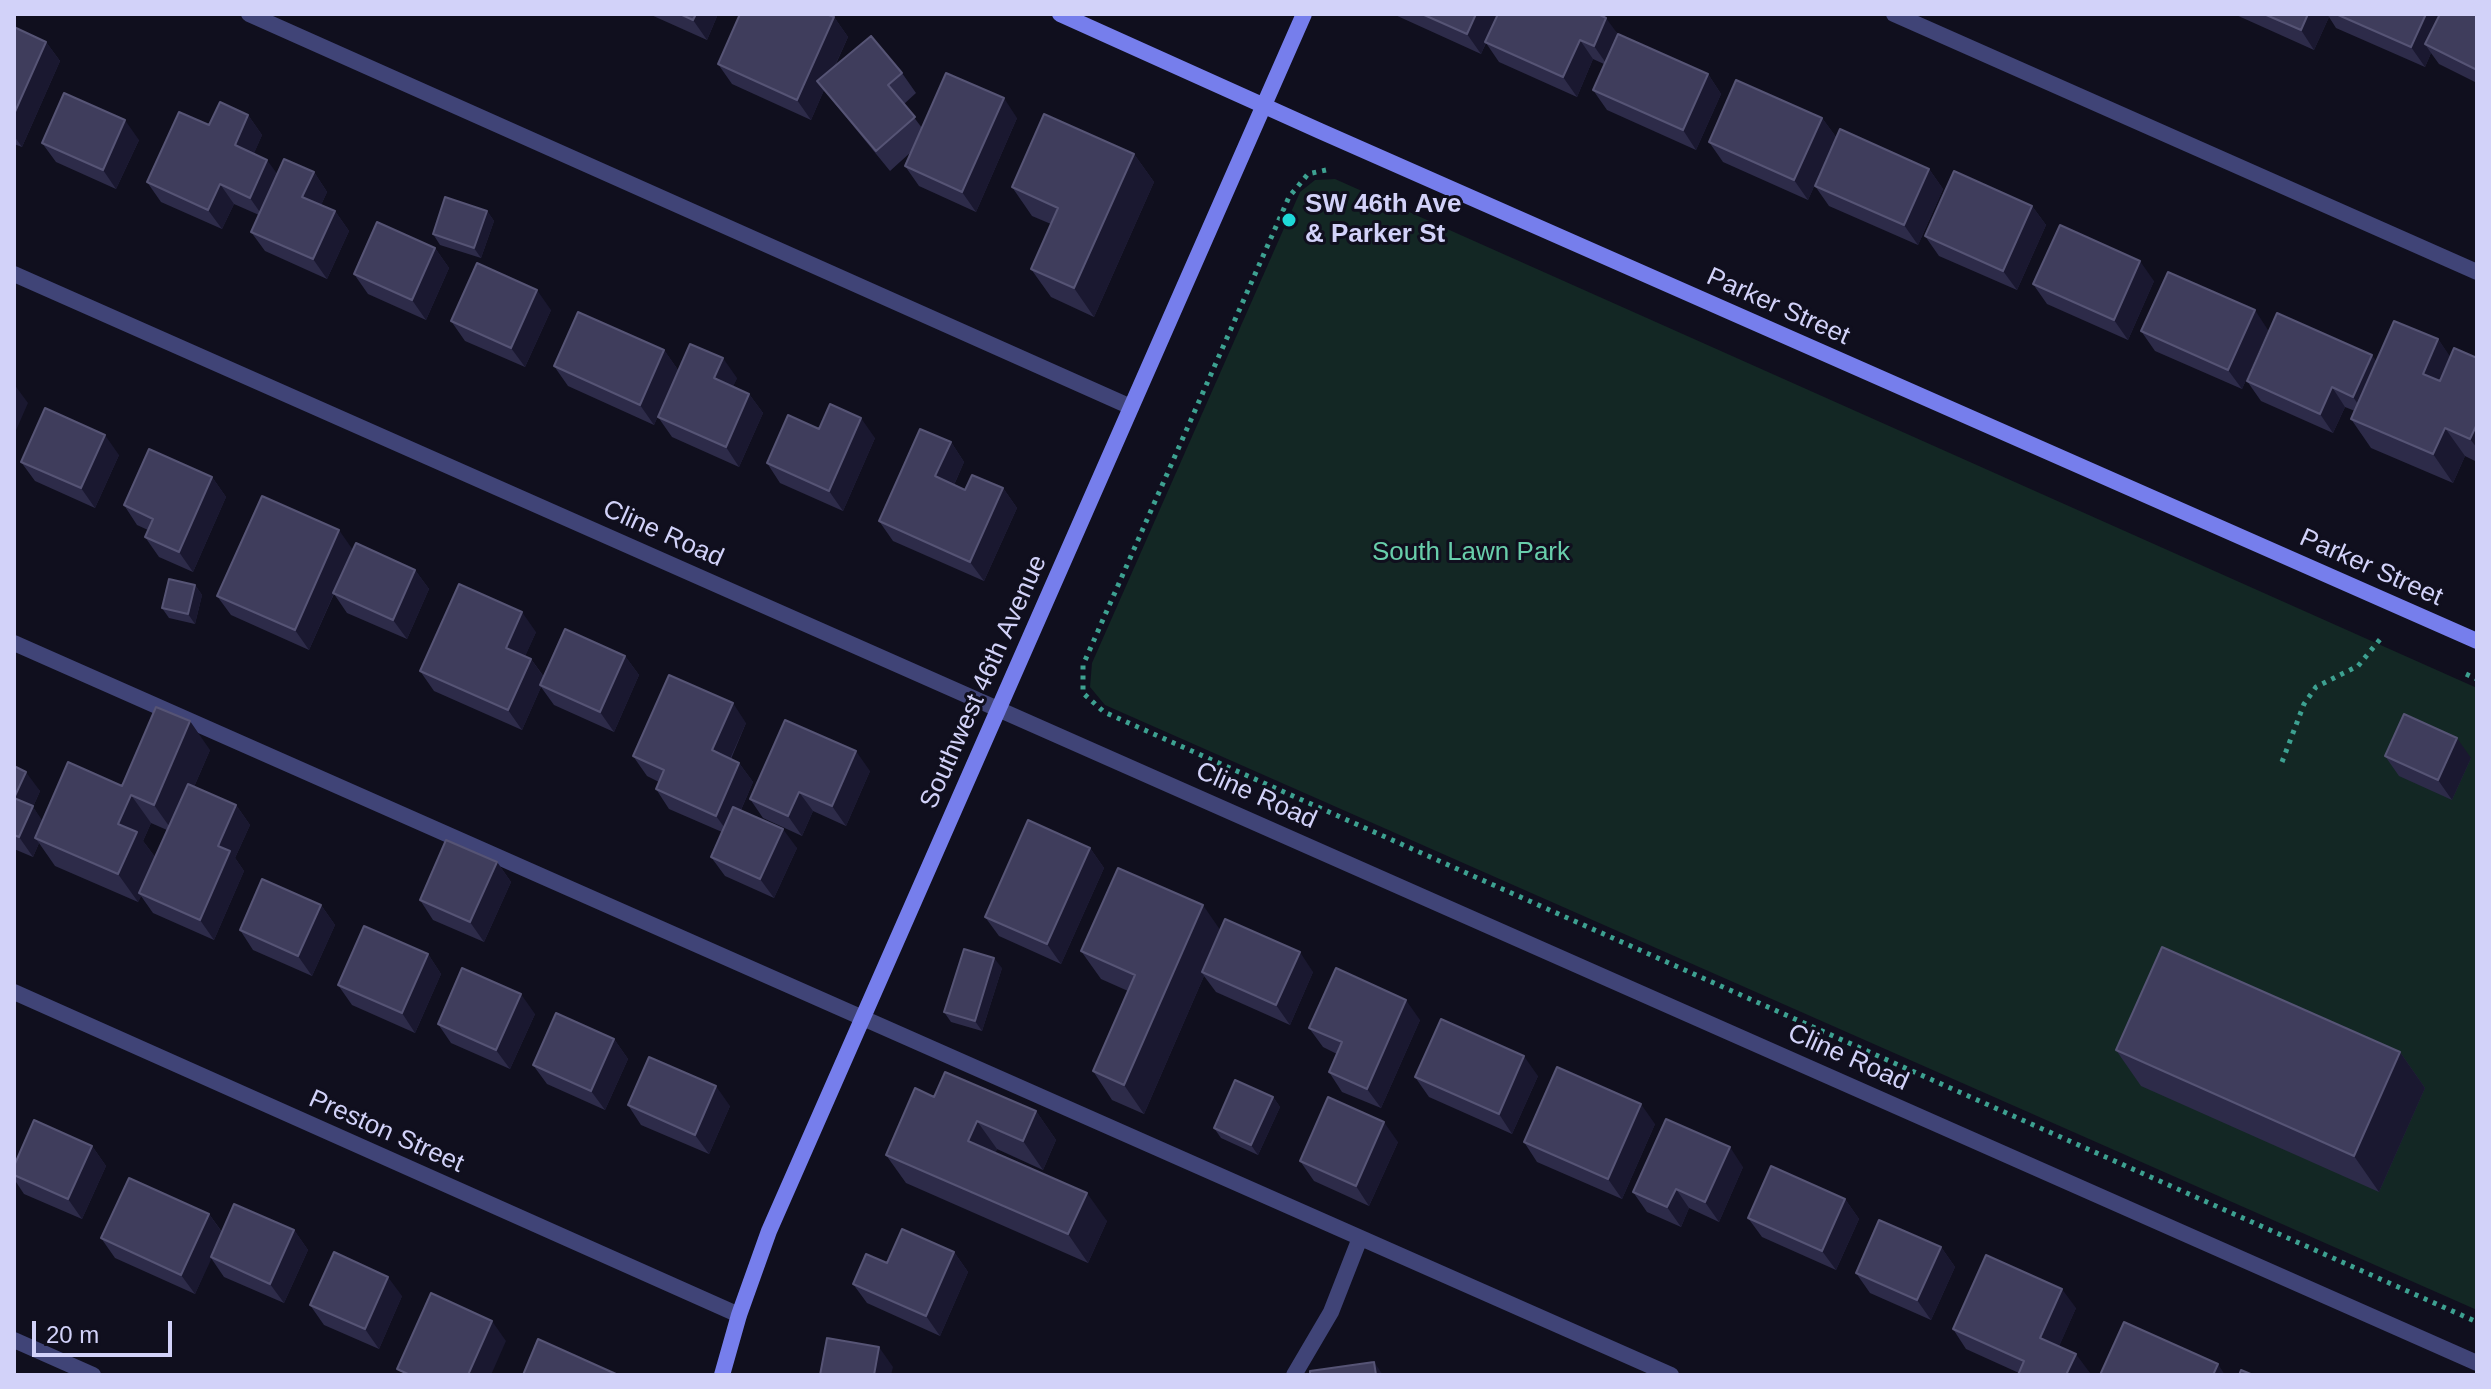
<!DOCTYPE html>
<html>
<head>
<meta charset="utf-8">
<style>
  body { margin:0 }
  #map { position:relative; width:2491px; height:1389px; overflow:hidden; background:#100f1e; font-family:Helvetica,sans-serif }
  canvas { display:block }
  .frame { position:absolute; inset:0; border:16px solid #d2d2f9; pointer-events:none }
  .scale { position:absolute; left:32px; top:1321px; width:140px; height:36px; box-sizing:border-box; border:4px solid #d2d2f9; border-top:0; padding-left:10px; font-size:24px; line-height:28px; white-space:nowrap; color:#d2d2f9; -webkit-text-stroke:6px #100f1e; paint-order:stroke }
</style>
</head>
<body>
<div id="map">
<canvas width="2491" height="1389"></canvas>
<div class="frame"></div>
<div class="scale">20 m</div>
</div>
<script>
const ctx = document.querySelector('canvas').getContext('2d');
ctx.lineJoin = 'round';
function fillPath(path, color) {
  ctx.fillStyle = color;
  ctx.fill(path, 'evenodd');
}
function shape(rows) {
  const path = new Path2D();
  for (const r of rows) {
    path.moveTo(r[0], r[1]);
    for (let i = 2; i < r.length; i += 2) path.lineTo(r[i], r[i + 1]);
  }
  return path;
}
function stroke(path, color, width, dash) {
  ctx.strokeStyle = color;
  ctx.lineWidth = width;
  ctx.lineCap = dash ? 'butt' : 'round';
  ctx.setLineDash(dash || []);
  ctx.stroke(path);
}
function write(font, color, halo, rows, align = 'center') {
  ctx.font = font + ' Helvetica,sans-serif';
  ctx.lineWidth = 6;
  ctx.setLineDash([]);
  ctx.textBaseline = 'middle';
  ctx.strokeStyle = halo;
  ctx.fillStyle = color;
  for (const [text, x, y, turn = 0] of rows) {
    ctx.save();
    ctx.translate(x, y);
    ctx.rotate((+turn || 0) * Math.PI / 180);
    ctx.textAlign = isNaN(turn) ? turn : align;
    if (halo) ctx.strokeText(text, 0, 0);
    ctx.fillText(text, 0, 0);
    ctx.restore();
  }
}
const green = shape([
  [1335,179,2477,688,2477,1310,1105,705,1090,687,1092,663,1300,192,1315,180]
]);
const path = shape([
  [1326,170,1308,174,1289,197,1083,665,1083,693,1104,712,2477,1322],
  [2466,674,2477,679],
  [2282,762,2304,704,2316,687,2358,666,2382,637]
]);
const lane = shape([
  [249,14,1131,407],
  [1894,14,2477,272],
  [14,643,1671,1375],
  [14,1340,93,1375],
  [1294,1375,1331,1312,1360,1238]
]);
const street = shape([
  [14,274,2477,1363],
  [14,992,739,1315]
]);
const secondary = shape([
  [1060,14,1320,131,2477,641],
  [722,1375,739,1315,769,1231,1304,14]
]);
const wall = shape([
  [649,14,718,14,707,40],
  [1393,14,1598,14,1618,34,1708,74,1721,94,1696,150,1607,110,1593,90,1604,64,1593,59,1577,97,1499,62,1486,43,1481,54],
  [2234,14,2477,14,2477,83,2439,64,2431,53,2425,67,2336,28,2329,17,2314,50],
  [834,17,848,37,835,66,902,73,916,93,904,104,922,128,1017,118,976,212,919,186,905,166,911,152,890,171,824,90,811,120,732,84,718,64],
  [14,27,46,42,60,61,22,147,14,144],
  [248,115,262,135,254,153,277,174,314,172,327,192,321,205,335,211,349,231,327,279,265,251,251,232,259,215,234,204,222,229,161,202,147,182,209,125],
  [1822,118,1836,137,1808,200,1723,162,1709,142],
  [139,140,116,189,56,162,42,143],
  [1134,154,1154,182,1094,317,1051,297,1031,269,1051,224,1032,216,1012,187],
  [1929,169,1943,189,1918,245,1829,206,1815,186],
  [2032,206,2046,225,2017,290,1939,256,1925,236],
  [487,211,494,221,481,258,440,245,433,234],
  [435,248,449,268,426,320,368,294,354,274],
  [2154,281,2128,340,2047,304,2033,284],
  [551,310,525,367,465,341,451,321],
  [2268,330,2242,389,2155,351,2141,331],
  [2438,339,2450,357,2477,358,2477,462,2465,456,2453,483,2371,448,2351,419,2355,411,2345,407,2333,433,2261,401,2247,381,2377,361],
  [664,350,678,370,654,425,568,386,554,366],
  [737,378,733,386,749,394,763,413,739,467,672,437,658,417],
  [819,429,875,438,843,511,780,483,767,463],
  [951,442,964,462,954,485,965,490,1003,488,1017,508,984,581,893,541,879,521],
  [119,455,95,508,35,481,21,462],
  [212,477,226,497,193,572,159,557,145,537,148,530,137,525,124,505],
  [353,550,415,570,429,589,407,639,347,613,334,594,309,650,231,615,217,596],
  [195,585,202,595,195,624,169,618,162,608],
  [536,632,525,656,531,659,544,677,625,656,639,675,614,732,554,705,541,687,522,730,434,691,420,671],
  [746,723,731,759,739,763,753,782,741,810,797,848,774,898,725,876,711,857,722,832,669,809,656,789,659,782,647,776,633,756],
  [210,750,194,787,236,805,250,825,235,858,244,871,214,940,153,913,141,896,138,902,55,866,39,843,33,857,14,849,14,766,40,791,33,807,42,821,122,786],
  [151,823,167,830,155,857,143,841],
  [2385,756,2471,758,2452,800,2399,776],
  [870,771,846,826,813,811,802,836,763,818,750,799],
  [1090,848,1104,868,1061,964,999,936,985,917],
  [497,862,511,882,484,942,433,920,420,900],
  [321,905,335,925,312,976,253,950,240,930],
  [1220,930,1313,972,1290,1025,1216,992,1204,976,1144,1114,1112,1100,1093,1071,1128,991,1101,979,1081,951],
  [428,954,441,974,415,1033,352,1005,338,985],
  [1002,968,982,1031,951,1022,944,1012],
  [535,1014,510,1069,451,1043,438,1024],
  [1420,1020,1381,1108,1342,1092,1329,1072,1337,1054,1323,1047,1309,1028],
  [614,1039,628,1059,605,1110,547,1084,533,1065],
  [2116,1050,2400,1052,2425,1088,2379,1192,2141,1086],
  [1538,1076,1512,1134,1429,1097,1415,1077],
  [934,1097,1036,1111,1056,1140,1043,1170,997,1149,995,1153,1107,1221,1088,1263,906,1183,886,1155],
  [1273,1097,1280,1107,1258,1155,1221,1138,1214,1128],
  [628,1105,730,1106,709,1154,641,1125],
  [1655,1124,1622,1199,1537,1162,1524,1142],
  [1398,1142,1369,1206,1314,1181,1300,1161],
  [92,1146,106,1166,82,1219,24,1194,14,1179,14,1166],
  [1743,1167,1719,1222,1689,1208,1681,1227,1647,1212,1633,1192],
  [1845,1199,1859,1219,1836,1270,1762,1237,1748,1218],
  [209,1214,222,1232,294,1230,308,1250,284,1303,224,1277,211,1258,195,1294,115,1258,101,1238],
  [1941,1247,1955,1267,1931,1320,1870,1293,1856,1273],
  [954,1252,968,1272,940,1336,867,1303,853,1284,887,1263],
  [402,1296,379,1349,324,1325,310,1305],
  [2076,1308,2059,1346,2090,1373,2019,1373,1966,1349,1953,1329]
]);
const shadedWall = shape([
  [696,14,718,14,707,40,693,20],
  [1476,14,1498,14,1481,54,1467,34],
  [2308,14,2327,14,2329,17,2314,50,2301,30],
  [2426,14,2448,14,2425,44,2431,53,2425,67,2411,47],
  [834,17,848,37,824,89,817,81,824,90,811,120,797,100],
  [1606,18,1620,37,1608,66,1594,46],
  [1580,40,1593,59,1577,97,1563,77],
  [46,42,60,61,22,147,14,136,14,114],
  [1708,74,1721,94,1696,150,1683,130],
  [1004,98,1017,118,976,212,962,192],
  [248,115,262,135,249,165,235,145],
  [1822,118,1836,137,1808,200,1794,180],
  [125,120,139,140,116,189,103,170],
  [1134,154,1154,182,1094,317,1074,288],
  [267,160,281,179,264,218,250,198],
  [1929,169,1943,189,1918,245,1904,225],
  [314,172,327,192,316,216,302,197],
  [220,184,234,204,222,229,208,210],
  [2032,206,2046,225,2017,290,2003,271],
  [335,211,349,231,327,279,313,259],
  [487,211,494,221,481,258,474,248],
  [435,248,449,268,426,320,412,300],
  [2140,261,2154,281,2128,340,2114,320],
  [537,290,551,310,525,367,511,348],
  [2255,310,2268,330,2242,389,2228,370],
  [2438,339,2458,368,2443,402,2423,374],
  [664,350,678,370,654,425,640,405],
  [2372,355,2386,375,2367,417,2353,397],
  [723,358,737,378,728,398,714,378],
  [14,384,28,403,14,435],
  [2332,387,2345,407,2333,433,2320,414],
  [749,394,763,413,739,467,726,447],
  [861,418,875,438,843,511,829,491],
  [2477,424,2477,448,2470,439],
  [2445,428,2465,456,2453,483,2433,454],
  [105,435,119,455,95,508,81,488],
  [951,442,964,462,949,496,935,476],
  [212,477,226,497,193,572,179,552],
  [1003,488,1017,508,984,581,970,562],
  [339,530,353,550,309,650,295,630],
  [415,570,429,589,407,639,393,620],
  [195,585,202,595,195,624,188,614],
  [522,612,536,632,520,668,506,648],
  [625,656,639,675,614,732,600,712],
  [531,659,545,679,540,685,541,687,522,730,508,710],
  [733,703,746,723,725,770,712,750],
  [190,721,210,750,174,833,154,805],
  [2457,738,2471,758,2452,800,2438,780],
  [856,751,870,771,846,826,832,806],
  [739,763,753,782,730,835,716,816],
  [26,772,40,791,33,807,46,826,35,838,39,843,33,857,19,837,14,798],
  [799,792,813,811,802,836,788,816],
  [131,795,151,823,143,841,157,860,139,893,141,896,138,902,118,874,118,824],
  [236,805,250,825,235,858,244,871,214,940,200,920,218,846],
  [783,829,797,848,774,898,760,879],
  [1090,848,1104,868,1061,964,1047,944],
  [497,862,511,882,484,942,470,922],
  [321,905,335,925,312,976,298,956],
  [1203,905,1223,934,1202,972,1204,976,1144,1114,1124,1085],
  [1300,952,1313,972,1290,1025,1276,1005],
  [428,954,441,974,415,1033,402,1013],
  [994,958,1002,968,982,1031,975,1021],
  [521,994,535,1014,510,1069,496,1050],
  [1406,1000,1420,1020,1381,1108,1367,1089],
  [614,1039,628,1059,605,1110,591,1091],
  [2400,1052,2425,1088,2379,1192,2354,1156],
  [1524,1056,1538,1076,1512,1134,1499,1114],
  [716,1086,730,1106,709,1154,695,1135],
  [1273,1097,1280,1107,1258,1155,1251,1145],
  [1641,1104,1655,1124,1622,1199,1608,1179],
  [1036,1111,1056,1140,1043,1170,1023,1141],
  [977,1121,997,1149,987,1169,968,1141],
  [1384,1122,1398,1142,1369,1206,1356,1186],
  [92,1146,106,1166,82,1219,68,1199],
  [1730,1147,1743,1167,1719,1222,1705,1202],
  [1676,1189,1689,1208,1681,1227,1667,1207],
  [1087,1193,1107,1221,1088,1263,1068,1234],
  [1845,1199,1859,1219,1836,1270,1822,1251],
  [209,1214,223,1234,195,1294,181,1275],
  [294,1230,308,1250,284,1303,270,1284],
  [1941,1247,1955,1267,1931,1320,1917,1300],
  [954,1252,968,1272,940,1336,926,1316],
  [388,1277,402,1296,379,1349,365,1329],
  [2062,1289,2076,1308,2054,1358,2040,1338],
  [492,1321,506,1341,491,1375,468,1375],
  [879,1347,893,1367,891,1375,874,1375],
  [2076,1354,2090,1373,2089,1375,2066,1375],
  [1374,1362,1383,1375,1376,1375],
  [2218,1364,2225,1375,2213,1375]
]);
const building = shape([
  [680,14,696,14,693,20,680,14],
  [740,14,826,14,834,17,797,100,718,64,740,14],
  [1422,14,1476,14,1467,34,1422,14],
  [1498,14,1598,14,1606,18,1594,46,1580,40,1563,77,1485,42,1498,14],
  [2264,14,2308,14,2301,30,2264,14],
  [2336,14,2426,14,2411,47,2336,14],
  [2440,14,2477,14,2477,70,2425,44,2440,14],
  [14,27,46,42,14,114,14,27],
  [1618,34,1708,74,1683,130,1593,90,1618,34],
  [871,36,902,73,888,85,915,117,876,151,817,81,871,36],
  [946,73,1004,98,962,192,905,166,946,73],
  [1736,80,1822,118,1794,180,1709,142,1736,80],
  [64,93,125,120,103,170,42,143,64,93],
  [220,102,248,115,235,145,267,160,250,198,220,184,208,210,147,182,179,112,209,125,220,102],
  [1044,114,1134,154,1074,288,1031,269,1058,208,1012,187,1044,114],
  [1840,129,1929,169,1904,225,1815,186,1840,129],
  [284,159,314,172,302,197,335,211,313,259,251,232,284,159],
  [1954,171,2032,206,2003,271,1925,236,1954,171],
  [445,197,487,211,474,248,433,234,445,197],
  [377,222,435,248,412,300,354,274,377,222],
  [2060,225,2140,261,2114,320,2033,284,2060,225],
  [477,263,537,290,511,348,451,321,477,263],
  [2168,272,2255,310,2228,370,2141,331,2168,272],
  [578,312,664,350,640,405,554,366,578,312],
  [2277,313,2372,355,2353,397,2332,387,2320,414,2247,381,2277,313],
  [2394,321,2438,339,2423,374,2440,381,2454,348,2477,358,2477,424,2470,439,2445,428,2433,454,2351,419,2394,321],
  [690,344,723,358,714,378,749,394,726,447,658,417,690,344],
  [830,404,861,418,829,491,767,463,788,415,819,429,830,404],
  [45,408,105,435,81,488,21,462,45,408],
  [920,429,951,442,935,476,965,490,972,475,1003,488,970,562,879,521,920,429],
  [149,449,212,477,179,552,145,537,153,519,124,505,149,449],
  [262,496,339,530,295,630,217,596,262,496],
  [356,543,415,570,393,620,333,593,356,543],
  [169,579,195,585,188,614,162,608,169,579],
  [459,584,522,612,506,648,531,659,508,710,420,671,459,584],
  [565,629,625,656,600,712,540,685,565,629],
  [669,675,733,703,712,750,739,763,716,816,656,789,664,770,633,756,669,675],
  [156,707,190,721,154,805,131,795,118,824,137,832,118,874,35,838,68,762,122,786,156,707],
  [2404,714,2457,738,2438,780,2385,756,2404,714],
  [785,720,856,751,832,806,799,792,788,816,750,799,785,720],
  [14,766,26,772,14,798,33,806,19,837,14,835,14,766],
  [188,784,236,805,218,846,230,851,200,920,139,893,188,784],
  [733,807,783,829,760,879,711,857,733,807],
  [1028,820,1090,848,1047,944,985,917,1028,820],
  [446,840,497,862,470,922,420,900,446,840],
  [1118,868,1203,905,1124,1085,1093,1071,1135,975,1081,951,1118,868],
  [262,879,321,905,298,956,240,930,262,879],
  [1225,919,1300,952,1276,1005,1202,972,1225,919],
  [364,926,428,954,402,1013,338,985,364,926],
  [2162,947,2400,1052,2354,1156,2116,1050,2162,947],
  [964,949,994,958,975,1021,944,1012,964,949],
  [462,968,521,994,496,1050,438,1024,462,968],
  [1336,968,1406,1000,1367,1089,1329,1072,1342,1042,1309,1028,1336,968],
  [556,1013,614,1039,591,1091,533,1065,556,1013],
  [1441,1019,1524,1056,1499,1114,1415,1077,1441,1019],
  [649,1057,716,1086,695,1135,628,1105,649,1057],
  [1557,1067,1641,1104,1608,1179,1524,1142,1557,1067],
  [945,1072,1036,1111,1023,1141,977,1121,968,1141,1087,1193,1068,1234,886,1155,915,1088,934,1097,945,1072],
  [1235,1080,1273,1097,1251,1145,1214,1128,1235,1080],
  [1328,1097,1384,1122,1356,1186,1300,1161,1328,1097],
  [1666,1119,1730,1147,1705,1202,1676,1189,1667,1207,1633,1192,1666,1119],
  [34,1120,92,1146,68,1199,14,1175,14,1166,34,1120],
  [1771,1166,1845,1199,1822,1251,1748,1218,1771,1166],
  [129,1178,209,1214,181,1275,101,1238,129,1178],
  [234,1204,294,1230,270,1284,211,1257,234,1204],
  [1879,1220,1941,1247,1917,1300,1856,1273,1879,1220],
  [902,1229,954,1252,926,1316,853,1284,866,1254,887,1263,902,1229],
  [334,1252,388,1277,365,1329,310,1305,334,1252],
  [1986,1255,2062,1289,2040,1338,2076,1354,2066,1375,2018,1375,2024,1361,1953,1329,1986,1255],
  [431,1293,492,1321,468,1375,410,1375,397,1369,431,1293],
  [2124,1322,2218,1364,2213,1375,2100,1375,2124,1322],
  [827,1338,879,1347,874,1375,820,1375,827,1338],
  [538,1339,616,1374,616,1375,523,1375,538,1339],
  [1374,1362,1376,1375,1310,1375,1310,1371,1374,1362],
  [2241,1370,2253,1375,2239,1375,2241,1370]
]);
const markers = [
  [1289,220,8,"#1ed9d9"]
];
const poiNames = [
  ["SW 46th Ave",1305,205],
  ["& Parker St",1305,235]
];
const streetNames = [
  ["Parker Street",1778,307,24],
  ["Cline Road",663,534,24],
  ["Parker Street",2371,568,24],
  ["Southwest 46th Avenue",984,682,-66],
  ["Cline Road",1256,796,24],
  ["Cline Road",1848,1058,24],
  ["Preston Street",386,1132,24]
];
const parkNames = [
  ["South Lawn Park",1471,553]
];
fillPath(green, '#132724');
stroke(path, '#3da191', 5, [4, 6]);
stroke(lane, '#404477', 16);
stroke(street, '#404477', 16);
stroke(secondary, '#767eec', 16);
fillPath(wall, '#2d2b49');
fillPath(shadedWall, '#1a1830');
fillPath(building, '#3f3d5c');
stroke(building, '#565475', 2);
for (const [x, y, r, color] of markers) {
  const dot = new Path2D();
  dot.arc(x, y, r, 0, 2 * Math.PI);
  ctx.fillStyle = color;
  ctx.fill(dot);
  stroke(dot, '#100f1e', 3);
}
write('bold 26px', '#d2d2f9', '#100f1e', poiNames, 'left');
write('26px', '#d2d2f9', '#100f1e', streetNames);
write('26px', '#68ceab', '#100f1e', parkNames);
</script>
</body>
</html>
